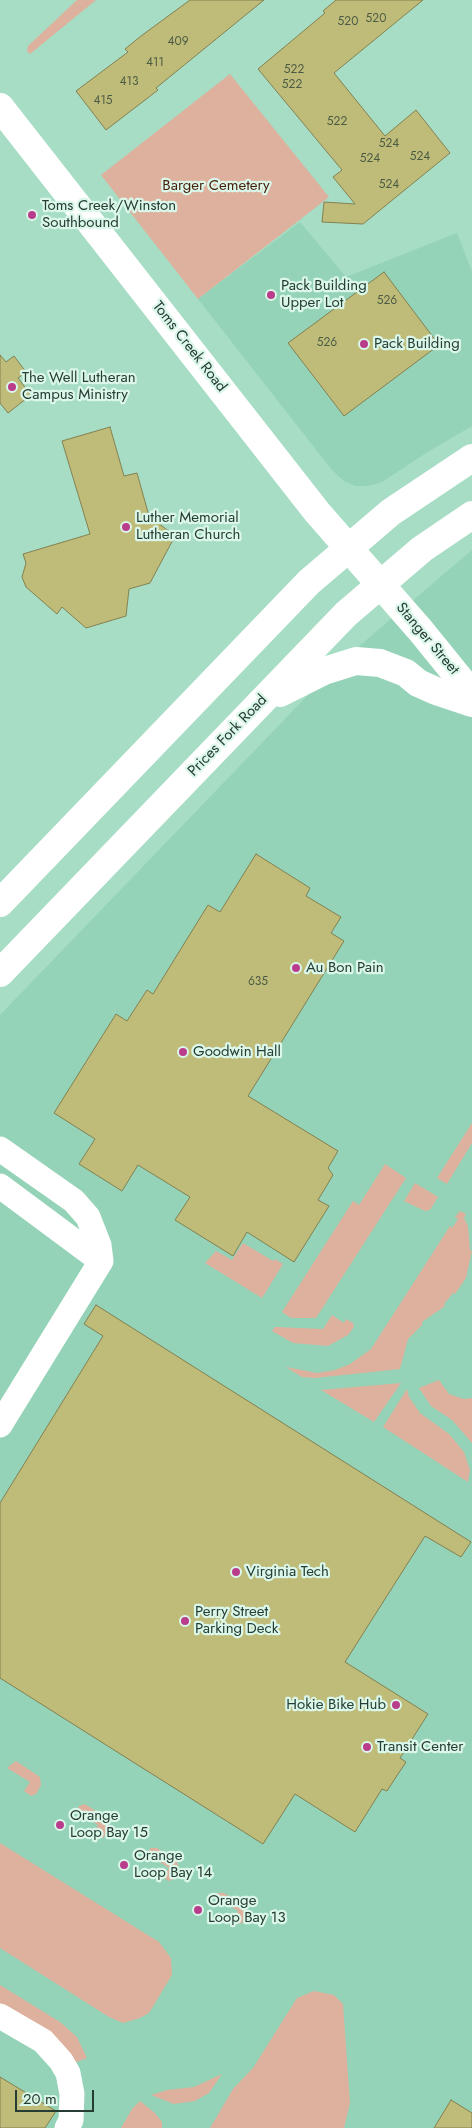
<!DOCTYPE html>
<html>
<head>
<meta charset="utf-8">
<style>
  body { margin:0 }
  #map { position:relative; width:472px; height:2128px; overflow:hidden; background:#a6ddc4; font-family:Jost,sans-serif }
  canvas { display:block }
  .scale { position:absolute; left:15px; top:2090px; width:79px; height:22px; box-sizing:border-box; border:2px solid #263d33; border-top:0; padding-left:6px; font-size:15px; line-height:18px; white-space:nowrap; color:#263d33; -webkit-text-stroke:4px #dbf7ea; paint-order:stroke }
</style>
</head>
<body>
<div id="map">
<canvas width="472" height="2128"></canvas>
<div class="scale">20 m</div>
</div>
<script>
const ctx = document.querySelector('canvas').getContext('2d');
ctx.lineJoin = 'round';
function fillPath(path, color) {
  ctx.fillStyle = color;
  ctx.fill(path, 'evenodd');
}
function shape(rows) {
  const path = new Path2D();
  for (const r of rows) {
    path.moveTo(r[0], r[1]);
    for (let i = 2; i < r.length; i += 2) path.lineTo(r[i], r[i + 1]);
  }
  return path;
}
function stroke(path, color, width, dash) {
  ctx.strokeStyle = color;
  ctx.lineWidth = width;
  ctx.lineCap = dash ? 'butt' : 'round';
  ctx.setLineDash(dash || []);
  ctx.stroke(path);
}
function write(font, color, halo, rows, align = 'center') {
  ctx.font = font + ' Jost,sans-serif';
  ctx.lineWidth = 4.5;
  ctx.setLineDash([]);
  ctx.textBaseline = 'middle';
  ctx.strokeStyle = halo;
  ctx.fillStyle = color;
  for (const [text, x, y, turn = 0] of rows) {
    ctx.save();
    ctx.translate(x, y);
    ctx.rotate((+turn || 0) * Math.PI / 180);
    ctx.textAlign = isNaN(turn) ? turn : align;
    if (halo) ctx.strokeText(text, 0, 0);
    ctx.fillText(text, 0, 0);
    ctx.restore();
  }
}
const built = shape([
  [300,222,346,277,457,233,472,272,472,426,426,453,382,482,367,486,355,486,344,481,332,470,198,299],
  [472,550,472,2128,0,2128,0,1015,337,665]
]);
const green = shape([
  [77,0,96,0,30,54,27,51,28,46],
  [230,74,329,197,198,299,101,175],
  [472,1123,472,1143,447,1184,437,1178],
  [385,1164,406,1178,316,1318,291,1318,282,1312,353,1201,359,1205],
  [415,1183,438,1197,430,1210,425,1211,404,1201],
  [460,1211,466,1214,464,1218,468,1226,470,1250,472,1251,466,1278,455,1294,453,1293,444,1304,445,1306,422,1322,422,1325,408,1339,400,1369,315,1378,302,1377,286,1367,317,1373,335,1370,350,1364,371,1349,450,1226,452,1228,458,1219,455,1217],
  [243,1243,273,1261,275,1259,283,1264,262,1298,205,1263,216,1251,232,1260],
  [332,1315,344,1323,346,1319,353,1323,354,1327,348,1335,328,1346,293,1343,272,1331,275,1327,323,1329],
  [439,1380,449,1394,464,1399,472,1398,472,1443,452,1420,431,1406,419,1388],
  [401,1383,374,1422,321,1390],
  [407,1389,409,1397,420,1413,449,1434,464,1452,470,1470,468,1482,383,1427],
  [16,1761,40,1777,41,1785,36,1794,31,1796,24,1791,30,1782,7,1768],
  [85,1804,108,1819,108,1831,103,1838,93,1834,98,1825,76,1811,79,1806],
  [0,1843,159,1942,171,1958,172,1975,149,2013,140,2018,123,2023,109,2017,0,1948],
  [151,1848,157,1848,176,1860,179,1868,174,1879,169,1881,163,1877,169,1868,146,1853],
  [218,1893,224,1893,245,1907,247,1913,242,1923,239,1924,233,1920,238,1911,215,1897],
  [0,1985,60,2022,77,2037,87,2058,74,2063,0,2005],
  [314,1991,334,1995,343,2004,350,2103,344,2128,210,2128,233,2089,253,2068,297,1998],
  [222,2074,209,2093,195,2101,174,2104,151,2095,167,2090,194,2087],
  [140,2101,155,2113,162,2122,162,2128,121,2128,132,2109]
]);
const building = shape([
  [190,0,264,0,156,88,158,90,106,130,76,91,128,52,125,49,141,36,190,0],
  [336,0,423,0,334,73,385,136,416,110,450,153,363,224,322,222,324,202,355,204,333,177,342,170,258,69,325,13,323,11,336,0],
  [384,272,439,345,344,416,288,343,384,272],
  [0,355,6,362,14,356,26,372,18,378,31,395,8,413,0,403,0,355],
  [110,427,124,476,137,473,149,516,175,536,150,583,129,589,126,616,86,628,62,607,57,614,26,587,22,577,26,563,23,554,90,534,62,441,110,427],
  [256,854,310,888,306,896,341,917,331,933,344,941,248,1096,338,1151,328,1168,333,1175,318,1200,329,1206,294,1262,247,1232,233,1256,175,1220,190,1197,138,1165,122,1191,79,1164,95,1139,54,1113,116,1014,127,1021,147,990,153,994,208,905,220,912,256,854],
  [96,1305,471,1542,461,1557,425,1536,345,1662,428,1714,400,1758,406,1762,396,1777,387,1791,382,1789,355,1832,295,1794,263,1844,0,1678,0,1503,103,1336,84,1324,96,1305],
  [0,2077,56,2111,45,2128,0,2128,0,2077],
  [451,2100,472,2113,472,2128,434,2128,451,2100]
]);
const street = shape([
  [0,1149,74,1201,88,1217,99,1245,101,1261,0,1425],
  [0,1186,101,1261],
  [0,2016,43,2041,61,2061,68,2073,72,2094,71,2120,67,2128]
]);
const secondary = shape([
  [0,107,317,512,421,631,472,694]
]);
const primary = shape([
  [280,693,324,671,356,661,380,663,406,673,418,683,436,691,472,703],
  [0,903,309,582,391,512,472,458],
  [0,973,346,614,422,549,472,515]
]);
const markers = [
  [32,215,5,"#ba3d8c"],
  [271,295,5,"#ba3d8c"],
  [364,344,5,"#ba3d8c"],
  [12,387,5,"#ba3d8c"],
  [126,527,5,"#ba3d8c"],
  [296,968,5,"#ba3d8c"],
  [183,1052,5,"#ba3d8c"],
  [236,1572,5,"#ba3d8c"],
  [185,1621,5,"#ba3d8c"],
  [396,1705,5,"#ba3d8c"],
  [367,1747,5,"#ba3d8c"],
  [60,1825,5,"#ba3d8c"],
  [124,1865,5,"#ba3d8c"],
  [198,1910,5,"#ba3d8c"]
];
const numberNames = [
  ["520",376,19],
  ["520",348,22],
  ["409",178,42],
  ["411",155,63],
  ["522",294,70],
  ["413",129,82],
  ["522",292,85],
  ["415",103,101],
  ["522",337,122],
  ["524",389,144],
  ["524",420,157],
  ["524",370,159],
  ["524",389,185],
  ["526",387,301],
  ["526",327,343],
  ["635",258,982]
];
const parkNames = [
  ["Barger Cemetery",216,186]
];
const poiNames = [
  ["Toms Creek/Winston",42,206],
  ["Southbound",42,223],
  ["Pack Building",281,286],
  ["Upper Lot",281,303],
  ["Pack Building",374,344],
  ["The Well Lutheran",22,378],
  ["Campus Ministry",22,395],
  ["Luther Memorial",136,518],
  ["Lutheran Church",136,535],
  ["Au Bon Pain",306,968],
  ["Goodwin Hall",193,1052],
  ["Virginia Tech",246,1572],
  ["Perry Street",195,1612],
  ["Parking Deck",195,1629],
  ["Hokie Bike Hub",386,1705,"right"],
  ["Transit Center",377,1747],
  ["Orange",70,1816],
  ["Loop Bay 15",70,1833],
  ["Orange",134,1856],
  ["Loop Bay 14",134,1873],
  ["Orange",208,1901],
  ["Loop Bay 13",208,1918]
];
const streetNames = [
  ["Toms Creek Road",189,347,52],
  ["Stanger Street",427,639,50],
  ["Prices Fork Road",228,736,-46]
];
fillPath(built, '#94d3b7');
fillPath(green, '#ddb19d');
fillPath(building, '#bfbb79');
stroke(building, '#838151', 1);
stroke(street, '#fff', 25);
stroke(secondary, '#fff', 28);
stroke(primary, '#fff', 28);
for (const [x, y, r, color] of markers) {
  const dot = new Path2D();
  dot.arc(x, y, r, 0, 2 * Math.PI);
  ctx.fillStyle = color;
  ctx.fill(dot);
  stroke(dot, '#dbf7ea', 2);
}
write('12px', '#4c5c44', null, numberNames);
write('15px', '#481f0a', '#dbf7ea', parkNames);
write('15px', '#263d33', '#dbf7ea', poiNames, 'left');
write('15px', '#263d33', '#dbf7ea', streetNames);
</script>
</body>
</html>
